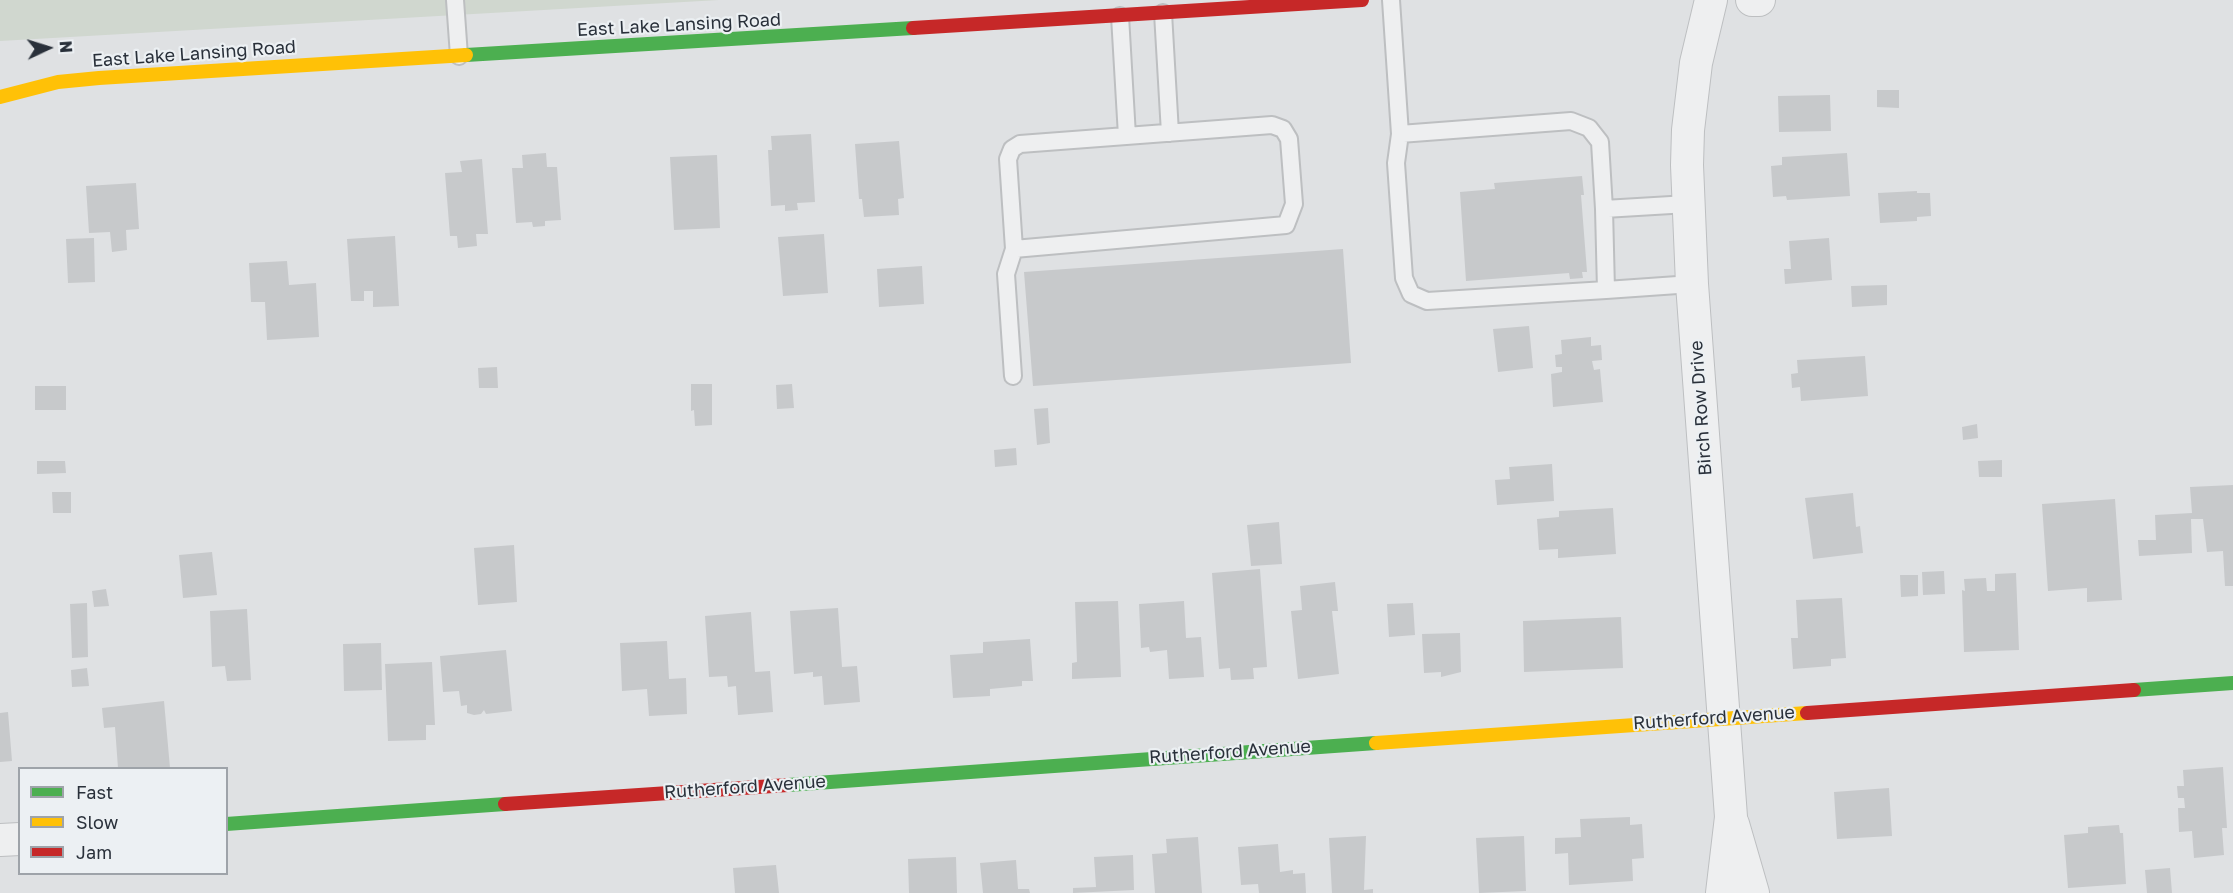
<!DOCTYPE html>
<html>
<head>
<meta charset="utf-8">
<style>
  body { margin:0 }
  #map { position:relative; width:2233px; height:893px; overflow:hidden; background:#dfe1e3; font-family:"Golos Text",sans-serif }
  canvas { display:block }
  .legend { position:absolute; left:18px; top:767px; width:210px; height:108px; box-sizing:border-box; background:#ecf0f3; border:2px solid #9ea3a9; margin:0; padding:8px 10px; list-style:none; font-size:18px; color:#29303a }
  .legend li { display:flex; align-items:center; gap:12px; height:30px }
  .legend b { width:30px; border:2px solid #9ea3a9 }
  .north { position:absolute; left:18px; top:18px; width:60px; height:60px; -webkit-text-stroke:4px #ecf0f3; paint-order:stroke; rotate:86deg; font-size:16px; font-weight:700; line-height:24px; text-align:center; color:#29303a }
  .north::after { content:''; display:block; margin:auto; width:21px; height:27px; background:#29303a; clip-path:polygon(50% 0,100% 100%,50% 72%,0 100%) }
</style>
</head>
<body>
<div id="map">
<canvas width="2233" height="893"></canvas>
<ul class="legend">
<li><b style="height:8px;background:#4caf50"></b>Fast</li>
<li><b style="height:8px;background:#ffc107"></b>Slow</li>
<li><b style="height:8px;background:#c62828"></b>Jam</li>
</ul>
<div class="north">N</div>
</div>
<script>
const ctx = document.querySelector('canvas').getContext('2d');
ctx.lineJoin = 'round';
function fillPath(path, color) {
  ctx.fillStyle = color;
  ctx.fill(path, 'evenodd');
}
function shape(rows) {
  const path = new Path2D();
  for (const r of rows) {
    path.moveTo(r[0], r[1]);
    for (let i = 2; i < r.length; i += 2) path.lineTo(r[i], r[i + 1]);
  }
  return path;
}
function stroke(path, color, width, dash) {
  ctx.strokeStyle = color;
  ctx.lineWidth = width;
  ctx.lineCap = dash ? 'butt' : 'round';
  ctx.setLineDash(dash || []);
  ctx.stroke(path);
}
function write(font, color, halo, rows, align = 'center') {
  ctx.font = font + ' "Golos Text",sans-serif';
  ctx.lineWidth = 4.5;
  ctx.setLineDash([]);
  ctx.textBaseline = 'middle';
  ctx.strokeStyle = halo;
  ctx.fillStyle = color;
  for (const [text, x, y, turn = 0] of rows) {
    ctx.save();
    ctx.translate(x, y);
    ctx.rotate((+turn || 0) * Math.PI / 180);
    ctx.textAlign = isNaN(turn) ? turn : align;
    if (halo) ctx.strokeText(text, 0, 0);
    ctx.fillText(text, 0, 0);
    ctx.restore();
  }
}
const green = shape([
  [0,0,719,0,0,41]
]);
const building = shape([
  [1877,90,1899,90,1899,108,1877,107],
  [1830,95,1831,131,1779,132,1778,96],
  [811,134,815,202,797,203,798,210,785,211,785,205,771,206,768,150,772,150,771,136],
  [899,141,904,198,898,199,899,215,864,217,862,199,859,199,855,144],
  [546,153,547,167,557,167,561,220,545,221,545,226,533,227,532,222,516,223,512,168,523,168,522,155],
  [1847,153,1850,196,1787,200,1786,196,1773,197,1771,166,1782,165,1782,157],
  [717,155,720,228,674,230,670,157],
  [482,159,488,234,476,234,477,246,458,248,457,236,450,236,445,173,462,172,460,161],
  [1582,176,1584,195,1581,195,1587,272,1582,272,1583,278,1570,279,1569,273,1466,281,1460,192,1495,189,1494,183],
  [136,183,139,229,126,230,127,250,112,252,110,232,89,233,86,186],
  [1917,191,1917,193,1930,193,1931,216,1917,217,1917,221,1880,223,1878,193],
  [824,234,828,293,783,296,778,237],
  [395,236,399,306,373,307,373,291,364,291,364,301,351,301,347,239],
  [94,238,95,282,68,283,66,239],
  [1829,238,1832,280,1785,284,1784,269,1791,269,1789,241],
  [1343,249,1351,363,1033,386,1024,272],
  [287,261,289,285,316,283,319,337,267,340,265,302,251,302,249,263],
  [922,266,924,304,879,307,877,269],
  [1887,285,1887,305,1852,307,1851,286],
  [1529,326,1533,368,1498,372,1493,329],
  [1591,337,1591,346,1601,345,1602,360,1592,361,1594,370,1600,369,1603,402,1553,407,1551,374,1562,372,1562,367,1556,367,1555,355,1562,354,1561,340],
  [1865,356,1868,396,1801,401,1800,387,1792,388,1791,374,1798,373,1797,360],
  [497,367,498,388,479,388,478,368],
  [691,384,712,384,712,425,695,426,694,410,691,411],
  [792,384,794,408,777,409,776,385],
  [35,386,66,386,66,410,35,410],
  [1048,408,1050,443,1037,445,1034,409],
  [1977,424,1978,438,1963,440,1962,427],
  [1016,448,1017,465,995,467,994,450],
  [2002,460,2002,477,1979,477,1978,461],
  [37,461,65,461,66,473,37,474],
  [1552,464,1554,501,1497,505,1495,480,1510,479,1509,467],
  [2233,485,2233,586,2225,586,2223,551,2207,552,2203,519,2191,519,2192,553,2139,556,2138,540,2156,540,2155,515,2192,513,2190,487],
  [52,492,71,492,71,513,53,513],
  [1853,493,1856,527,1860,526,1863,553,1813,559,1805,498],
  [2115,499,2122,600,2087,602,2087,588,2048,591,2042,504],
  [1613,508,1616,554,1558,558,1558,549,1539,550,1537,519,1559,517,1559,511],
  [1279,522,1282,564,1251,566,1247,525],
  [514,545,517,602,478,605,474,548],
  [212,552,217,595,183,598,179,555],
  [1260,569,1267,667,1253,668,1254,679,1231,680,1230,668,1219,669,1212,573],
  [1944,571,1945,594,1923,595,1922,572],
  [2016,573,2019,650,1964,652,1962,590,1965,591,1964,579,1986,578,1987,591,1995,591,1995,574],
  [1900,575,1918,575,1918,596,1901,597],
  [1335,582,1338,611,1332,611,1339,674,1298,679,1291,611,1302,610,1300,586],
  [106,589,109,606,94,607,92,591],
  [1842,598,1846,658,1831,659,1831,666,1793,669,1791,638,1798,638,1796,600],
  [1118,601,1121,677,1072,679,1072,663,1077,662,1075,602],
  [1184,601,1186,638,1201,637,1204,677,1169,679,1167,650,1150,652,1149,647,1141,648,1139,604],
  [87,603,88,657,72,658,70,604],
  [1413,603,1415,635,1389,637,1387,604],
  [838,608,842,667,857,666,860,702,824,705,822,676,813,677,813,672,794,674,790,611],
  [247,609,251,680,227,681,225,666,212,667,210,611],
  [751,612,755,672,770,671,773,712,738,715,736,686,728,687,727,676,709,677,705,616],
  [1621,617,1623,668,1524,672,1523,621],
  [1460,633,1461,672,1441,677,1441,672,1424,673,1422,634],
  [1030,639,1033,681,1022,681,1022,686,990,689,990,696,953,698,950,655,983,653,983,642],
  [667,641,669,679,686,678,687,714,649,716,647,689,622,691,620,643],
  [381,643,382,690,344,691,343,644],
  [506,650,512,711,486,714,484,710,481,714,474,715,467,713,467,705,461,706,459,691,443,692,440,656],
  [432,662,435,725,426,725,426,740,388,741,385,664],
  [87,668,89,686,72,687,71,670],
  [164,701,170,768,118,768,115,727,104,728,102,708],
  [8,712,12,761,0,762,0,713],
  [2223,767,2227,828,2222,828,2224,855,2194,858,2192,831,2179,832,2178,808,2185,808,2184,798,2178,798,2177,786,2184,786,2183,770],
  [1889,788,1892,836,1837,839,1834,792],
  [1630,817,1630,825,1642,824,1644,858,1632,859,1633,881,1569,885,1568,853,1555,854,1555,838,1581,837,1580,819],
  [2119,825,2120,833,2123,833,2126,884,2068,888,2064,835,2088,833,2088,827],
  [1366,836,1364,890,1373,889,1373,893,1332,893,1329,838],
  [1524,836,1526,891,1479,893,1476,838],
  [1198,837,1202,893,1155,893,1152,854,1167,853,1166,839],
  [1278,844,1280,872,1293,870,1293,874,1305,873,1306,893,1259,893,1258,884,1241,885,1238,847],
  [1133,855,1134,890,1073,893,1073,888,1096,887,1094,857],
  [956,857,957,893,909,893,908,859],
  [1016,860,1018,889,1029,889,1030,893,983,893,980,863],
  [776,865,779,893,735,893,733,868],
  [2170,868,2172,893,2147,893,2145,870]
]);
const lane = shape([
  [455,0,459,56],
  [1391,0,1400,134,1571,121,1589,128,1600,142,1604,209,1688,204],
  [1163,13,1170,133],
  [1120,16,1127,136],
  [1400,134,1396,163,1404,278,1411,294,1427,301,1606,290],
  [1604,209,1606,290,1692,284],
  [1013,376,1006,274,1014,249,1008,159,1012,149,1020,144,1272,125,1283,129,1289,139,1294,204,1286,225,1014,249]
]);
const street = shape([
  [1711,0,1696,63,1688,130,1687,165,1692,284,1731,817,1722,893],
  [1752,0,1759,0],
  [1733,824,1753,893],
  [0,840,20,839]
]);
const fast = shape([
  [466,55,913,28],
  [2134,690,2233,683],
  [788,785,1376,743],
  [226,824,505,804]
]);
const slow = shape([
  [0,97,58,82,99,78,466,55],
  [1376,743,1807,713]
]);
const jam = shape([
  [913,28,1362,0],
  [1807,713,2134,690],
  [505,804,788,785]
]);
const streetNames = [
  ["East Lake Lansing Road",679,25,-3],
  ["East Lake Lansing Road",194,54,-4],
  ["Birch Row Drive",1701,408,-94],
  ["Rutherford Avenue",1714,718,-4],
  ["Rutherford Avenue",1230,752,-4],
  ["Rutherford Avenue",745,787,-4]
];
fillPath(green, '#d0d7cf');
fillPath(building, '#c7c9cb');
stroke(lane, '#bdbfc1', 20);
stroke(street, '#bdbfc1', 34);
stroke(lane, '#eeeff0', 16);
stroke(street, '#eeeff0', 32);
stroke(fast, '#4caf50', 14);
stroke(slow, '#ffc107', 14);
stroke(jam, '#c62828', 14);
write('18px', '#29303a', '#ecf0f3', streetNames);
</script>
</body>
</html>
